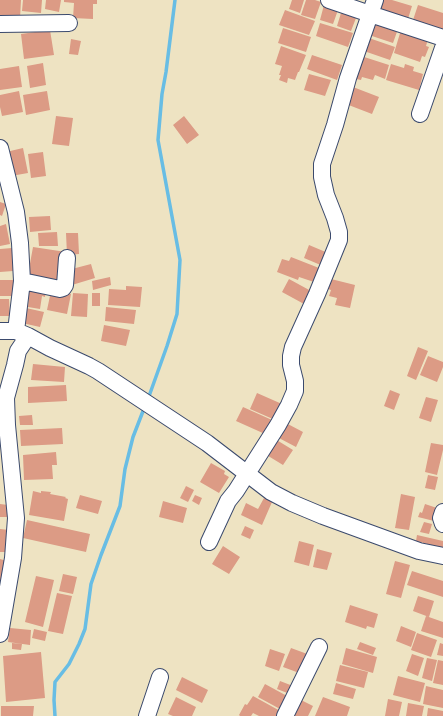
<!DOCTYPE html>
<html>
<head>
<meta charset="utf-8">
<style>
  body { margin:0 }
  canvas { display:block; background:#eee3c2 }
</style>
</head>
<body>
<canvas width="443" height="716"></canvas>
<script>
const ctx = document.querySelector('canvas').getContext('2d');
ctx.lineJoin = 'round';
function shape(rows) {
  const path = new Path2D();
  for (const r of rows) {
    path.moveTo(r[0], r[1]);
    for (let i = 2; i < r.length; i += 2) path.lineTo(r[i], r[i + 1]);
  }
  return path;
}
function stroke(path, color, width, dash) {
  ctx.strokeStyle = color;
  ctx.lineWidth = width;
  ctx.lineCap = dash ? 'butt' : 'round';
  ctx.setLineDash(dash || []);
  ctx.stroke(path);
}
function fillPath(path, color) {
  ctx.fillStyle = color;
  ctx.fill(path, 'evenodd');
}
const stream = shape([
  [148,399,167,346,177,314,180,260,158,140,162,94,166,72,175,0],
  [55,716,54,700,55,682,69,664,79,644,85,629,91,584,101,555,120,506,125,469,133,437,145,406]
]);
const building = shape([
  [0,0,21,0,20,19,0,18],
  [23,0,42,0,41,13,22,11],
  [46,0,61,0,59,12,45,9],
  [64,0,97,0,97,4,93,4,93,19,73,18,74,3,64,2],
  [292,0,304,0,300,13,289,9],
  [306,0,315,0,321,2,315,19,301,15],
  [380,0,392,0,412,6,407,22,376,12],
  [324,5,338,10,333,24,320,20],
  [418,5,443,13,443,29,442,34,412,23],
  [285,10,315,21,309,35,279,25],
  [341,13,356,18,351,31,337,26],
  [371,20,398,29,393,43,366,34],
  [320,23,353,33,348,47,316,36],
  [283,28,311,37,306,52,278,43],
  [50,30,54,55,24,59,21,34],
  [401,30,428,39,426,46,429,47,425,57,422,56,420,62,394,53],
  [366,37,395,47,390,60,361,50],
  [71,39,81,41,78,55,69,54],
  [281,46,306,55,299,72,298,72,295,80,288,78,287,83,279,80,281,75,279,75,282,66,275,64],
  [312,55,342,65,337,80,307,69],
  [361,56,389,65,385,79,375,75,373,80,362,77,361,80,356,79],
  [43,63,46,85,30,88,27,66],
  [391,64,404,68,405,64,414,67,413,71,423,74,419,90,386,80],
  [19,66,22,87,0,90,0,69],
  [309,74,331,80,325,96,304,90],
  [353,87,379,97,372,114,346,104],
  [19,91,23,112,2,116,0,107,0,95],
  [47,91,50,110,26,115,23,95],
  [56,116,73,118,69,146,52,144],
  [184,116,199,135,187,144,173,125],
  [23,148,28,173,11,176,6,152],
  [43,152,46,176,31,178,28,154],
  [0,202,6,204,2,216,0,215],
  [50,216,51,230,30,232,29,217],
  [6,224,10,244,0,246,0,226],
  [57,232,58,246,39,246,38,233],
  [66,233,78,233,79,254,67,255],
  [309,245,328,253,323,266,304,258],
  [33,247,66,252,61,285,27,280],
  [12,248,13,271,0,272,0,249],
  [291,257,319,268,314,282,299,277,298,280,277,272,282,259,289,261],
  [91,264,95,278,72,285,68,270],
  [110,277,111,285,93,290,92,281],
  [289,279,311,291,304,304,282,292],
  [331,279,355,285,350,308,335,305,337,298,329,296,331,290,328,289],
  [0,280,13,280,13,296,0,296],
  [27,286,46,289,45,297,42,296,40,309,28,307,29,294,26,294],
  [126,286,142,287,140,307,108,305,109,289,126,290],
  [51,291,71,294,67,314,47,310],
  [73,293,88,294,87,317,71,316],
  [92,293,100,293,100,306,92,306],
  [0,299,9,299,10,316,0,316],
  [106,307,136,310,134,324,105,321],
  [26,308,44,312,40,327,22,323],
  [104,325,130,330,126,346,101,341],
  [418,347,428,351,416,380,407,376],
  [428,356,443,362,443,367,437,382,420,375],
  [33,364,65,367,64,382,31,380],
  [66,385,67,401,28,403,28,387],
  [390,390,400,394,394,410,384,406],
  [257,393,282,404,275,420,250,409],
  [426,397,438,400,431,422,419,418],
  [243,407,272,420,265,434,236,421],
  [32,415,33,425,20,425,19,416],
  [284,422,303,432,296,447,277,437],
  [62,428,63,444,21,446,20,430],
  [275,439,293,450,283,465,265,454],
  [431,443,443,445,443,450,437,475,425,472],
  [56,452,57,465,52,465,53,479,24,480,23,455],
  [211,463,225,471,224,474,229,477,219,493,200,482],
  [428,475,438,477,435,490,425,488],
  [186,486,194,490,188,502,180,498],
  [33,491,41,493,41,491,51,492,50,494,66,497,65,498,68,499,64,521,29,515],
  [401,494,415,497,409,530,395,528],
  [80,495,102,501,98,514,76,508],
  [195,495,202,498,199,505,192,501],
  [264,498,272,502,262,525,241,515,246,503,258,509],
  [163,501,187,508,183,523,159,517],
  [0,504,8,505,8,517,0,517],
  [425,504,437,508,434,521,418,517,420,512,422,513],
  [27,520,90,534,86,552,23,538],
  [424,522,432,524,429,534,420,532],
  [245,526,254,530,250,539,241,535],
  [0,529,9,530,8,552,0,552],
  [417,535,443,541,443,548,416,541],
  [299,541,314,545,309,566,294,562],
  [223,546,240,557,229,574,212,564],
  [317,549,332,553,327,570,313,567],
  [0,559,7,561,0,582],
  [395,561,410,565,401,598,386,594],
  [412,571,443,581,443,597,407,585],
  [63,574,77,577,73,594,59,591],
  [36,576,54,580,43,627,25,622],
  [57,593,72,596,63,634,48,631],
  [418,596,434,601,429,617,413,611],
  [350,605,378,614,374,628,367,626,366,629,345,622],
  [426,616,443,622,443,638,421,631],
  [401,626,416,632,411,647,396,641],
  [10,628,31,630,30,645,8,642],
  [34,629,47,632,45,641,32,638],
  [417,633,437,640,431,657,411,650],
  [360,642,376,648,373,655,357,649],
  [12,643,22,644,21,650,12,649],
  [440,643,443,644,443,656,437,655],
  [291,648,310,655,302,674,283,667],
  [346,648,377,657,373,673,342,664],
  [270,649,285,654,279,671,265,666],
  [41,652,45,698,6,702,3,656],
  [412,654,424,658,418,676,406,671],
  [427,658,437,660,432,681,422,678],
  [438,660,443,661,443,685,433,683],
  [340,665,368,672,364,688,336,681],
  [398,676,425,683,420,702,393,695],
  [182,677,208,690,202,703,176,690],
  [280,681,293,686,290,694,277,689],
  [336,683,356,689,353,699,333,694],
  [265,684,287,696,280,709,258,697],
  [426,686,443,690,443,708,423,704],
  [253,696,282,712,280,716,259,716,253,713,251,716,240,716,239,715,245,704,247,705],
  [176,697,196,707,192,716,173,716,168,714],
  [323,697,350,707,347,716,315,716],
  [297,698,313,706,308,716,289,716],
  [388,699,402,702,399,716,385,716],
  [408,703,424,706,422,716,406,716],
  [1,706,34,706,33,716,1,716],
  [428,708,443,711,443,716,427,716]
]);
const minor = shape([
  [329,0,370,14,443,38],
  [0,24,69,23],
  [420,114,443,48],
  [0,148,16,212,20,243,22,281,16,331],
  [22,281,60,289,63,288,65,285,67,258],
  [0,331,16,331,28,336,50,348,89,366,98,371,207,443,271,492,292,503,323,516,419,551,443,556],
  [443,512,441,518,443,524],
  [209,542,228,501,236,491,278,425,289,405,295,391,295,381,291,365,291,356,293,347,317,294,339,240,339,232,335,218,326,195,322,177,322,164,335,125,348,78,375,0],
  [0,634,13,558,16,518,7,425,6,398,15,365,18,351,28,336],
  [147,716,160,677],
  [285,716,319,647]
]);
stroke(stream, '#68bde4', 3.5);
fillPath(building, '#dc9b85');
stroke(minor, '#3b4a6d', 18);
stroke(minor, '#fff', 16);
</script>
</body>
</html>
